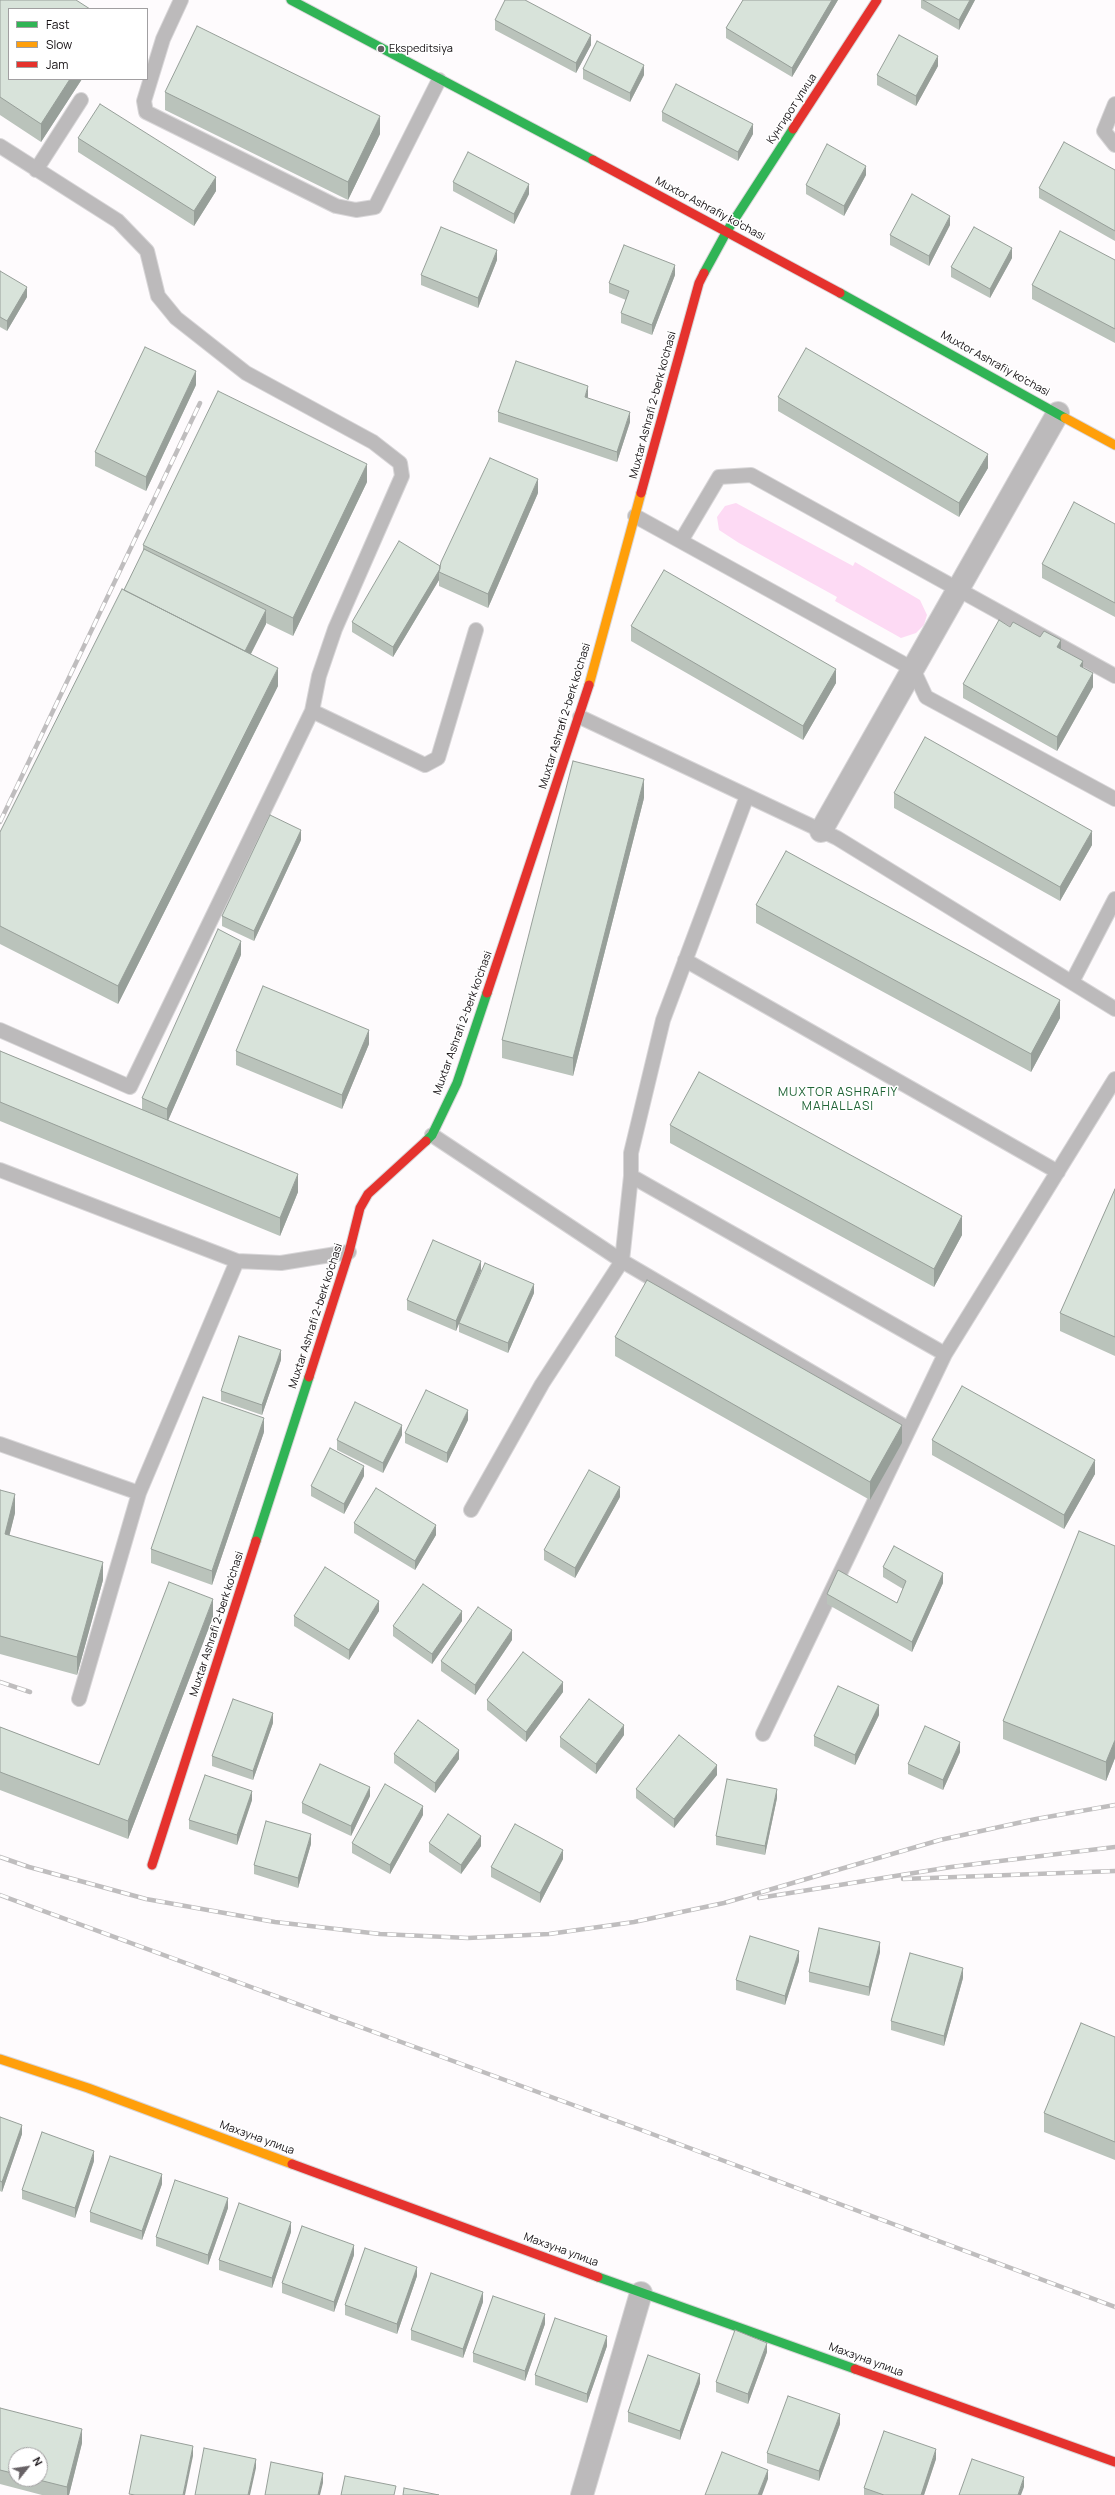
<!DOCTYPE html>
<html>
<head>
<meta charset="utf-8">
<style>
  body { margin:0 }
  #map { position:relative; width:1115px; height:2495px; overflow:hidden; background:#fefbfd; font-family:Manrope,sans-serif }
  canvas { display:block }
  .legend { position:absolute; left:8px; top:8px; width:140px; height:72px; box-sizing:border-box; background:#fff; border:1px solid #a19fa1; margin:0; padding:5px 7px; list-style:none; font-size:12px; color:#151013 }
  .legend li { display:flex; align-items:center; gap:8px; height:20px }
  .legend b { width:20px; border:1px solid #a19fa1 }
  .north { position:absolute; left:8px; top:2447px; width:40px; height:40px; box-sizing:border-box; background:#fff; border:1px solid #a19fa1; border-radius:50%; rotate:60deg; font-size:11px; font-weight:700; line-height:16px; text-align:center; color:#151013 }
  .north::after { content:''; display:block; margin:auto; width:14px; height:18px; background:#676265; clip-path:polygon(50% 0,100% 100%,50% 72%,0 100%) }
</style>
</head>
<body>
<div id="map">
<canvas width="1115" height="2495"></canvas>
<ul class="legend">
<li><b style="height:5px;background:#30b455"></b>Fast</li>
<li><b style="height:5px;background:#ff9f0a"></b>Slow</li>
<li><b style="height:5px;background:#e5322d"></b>Jam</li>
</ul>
<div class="north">N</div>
</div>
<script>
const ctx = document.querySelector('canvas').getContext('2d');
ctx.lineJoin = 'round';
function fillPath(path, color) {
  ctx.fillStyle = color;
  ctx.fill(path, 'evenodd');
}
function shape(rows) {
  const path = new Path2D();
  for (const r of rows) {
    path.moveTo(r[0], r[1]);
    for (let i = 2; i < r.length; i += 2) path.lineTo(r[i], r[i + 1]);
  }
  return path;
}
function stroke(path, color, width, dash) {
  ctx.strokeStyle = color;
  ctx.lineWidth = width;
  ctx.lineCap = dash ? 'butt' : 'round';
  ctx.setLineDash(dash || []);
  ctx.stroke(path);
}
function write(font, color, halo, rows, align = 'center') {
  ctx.font = font + ' Manrope,sans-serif';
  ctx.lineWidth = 3;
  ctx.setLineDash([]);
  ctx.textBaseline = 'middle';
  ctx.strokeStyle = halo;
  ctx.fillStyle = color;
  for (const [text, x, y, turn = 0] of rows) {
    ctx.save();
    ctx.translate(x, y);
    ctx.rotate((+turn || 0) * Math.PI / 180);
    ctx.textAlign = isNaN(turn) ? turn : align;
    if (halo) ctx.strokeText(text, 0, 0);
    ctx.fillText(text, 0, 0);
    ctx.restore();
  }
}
const green = shape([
  [736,503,853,566,855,562,920,600,927,615,924,625,916,633,901,638,835,601,837,597,739,543,719,530,717,517,725,506]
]);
const lane = shape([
  [181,0,163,39,144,101,146,112,336,206,356,210,375,207,439,80],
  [1115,104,1104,131,1115,145],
  [0,146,118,221,147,251,158,296,176,318,246,373,373,442,400,463,402,476,335,629,319,676,312,711],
  [36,170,81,100],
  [635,516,913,669,926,697,1115,799],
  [681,541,719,477,751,475,1115,676],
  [580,717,837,838,1115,1009],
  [685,960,1058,1172],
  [1072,982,1115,899],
  [0,1030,130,1087,312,711,425,765,438,758,476,630],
  [432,1135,622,1261,907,1428],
  [0,1170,237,1261,281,1263,349,1252],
  [631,1176,631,1153,663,1020,747,796],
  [0,1444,139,1493],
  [471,1510,542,1384,622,1261,631,1176,945,1354],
  [79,1699,139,1493,237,1261],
  [763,1734,945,1354,1115,1079]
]);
const street = shape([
  [821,831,1058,413],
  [582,2495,641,2293]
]);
const fast = shape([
  [291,0,593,160],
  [704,273,727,231,793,129],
  [840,293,1065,418],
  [426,1141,432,1135,457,1083,487,993],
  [256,1541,309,1377],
  [598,2277,855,2369]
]);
const slow = shape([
  [1065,418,1115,445],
  [589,685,641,493],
  [0,2059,88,2088,292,2164]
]);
const jam = shape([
  [793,129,877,0],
  [593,160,840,293],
  [641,493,699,283,704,273],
  [487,993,589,685],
  [309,1377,349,1252,360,1208,368,1194,426,1141],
  [152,1865,256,1541],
  [292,2164,598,2277],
  [855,2369,1115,2462]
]);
const rail = shape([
  [0,822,200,403],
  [0,1682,30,1692],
  [0,1857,29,1867,146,1899,275,1922,380,1934,468,1938,549,1934,634,1922,724,1903,940,1840,1036,1819,1115,1805],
  [903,1879,1115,1871],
  [0,1895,636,2128,1115,2307],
  [759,1898,951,1867,1115,1847]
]);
const wall = shape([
  [0,0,9,79,82,79,41,142,0,115],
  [743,0,838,0,792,77,726,38,726,28],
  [921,0,975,0,959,30,921,8],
  [495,20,591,45,576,73,495,30],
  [938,66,916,106,877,85,877,75],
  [583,69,644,75,630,102,583,79],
  [165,92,380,134,348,200,165,110],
  [662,112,753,134,738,161,662,121],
  [78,138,216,191,194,226,78,152],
  [1115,170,1115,241,1039,198,1039,188],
  [866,175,844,216,806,194,806,185],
  [453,182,529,194,514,224,453,191],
  [950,225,929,266,890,245,890,235],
  [1012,258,990,298,951,277,951,267],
  [497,260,478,308,421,285,421,275],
  [1115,260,1115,343,1032,299,1032,285],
  [0,271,27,297,7,331,0,327],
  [675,275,652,335,621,323,621,313,626,300,609,293,609,283],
  [196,385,146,491,95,466,95,452],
  [588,396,588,398,630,422,617,462,498,422,498,412],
  [778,397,988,468,959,517,778,411],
  [367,482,293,636,266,623,266,624,251,654,278,686,118,1004,0,944,0,832,143,552,143,545],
  [538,493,488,608,439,586,439,580,393,657,352,632,352,622,440,566],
  [1115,524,1115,617,1042,578,1042,564],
  [631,626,836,683,803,740,631,641],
  [1010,627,1061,649,1083,668,1093,687,1057,751,963,698,963,684],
  [894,793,1092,845,1060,901,894,808],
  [644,798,573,1076,502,1058,502,1040],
  [301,840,254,941,222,926,222,916],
  [756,905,1060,1018,1031,1072,756,923],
  [241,955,168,1120,298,1192,280,1236,0,1121,0,1051,142,1110,142,1098],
  [369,1044,342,1109,236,1065,236,1051],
  [670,1125,962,1235,934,1287,670,1143],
  [1115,1189,1115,1356,1060,1331,1060,1313],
  [481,1261,456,1331,407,1310,407,1300],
  [534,1293,508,1353,459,1332,459,1323],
  [615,1337,902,1443,870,1500,615,1356],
  [281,1360,262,1415,221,1401,221,1391],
  [468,1420,447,1463,405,1443,405,1433],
  [264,1432,212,1585,151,1563,151,1549],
  [402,1435,383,1473,337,1450,337,1440],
  [932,1440,1095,1474,1064,1529,932,1455],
  [364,1476,344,1514,311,1496,311,1486],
  [0,1490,15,1513,9,1536,103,1580,77,1675,0,1654],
  [620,1497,575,1578,544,1560,544,1550],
  [354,1523,436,1535,415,1570,354,1533],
  [1115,1546,1115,1758,1106,1781,1003,1739,1003,1721],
  [883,1567,943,1583,912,1652,827,1604,827,1594,897,1603,903,1589,883,1577],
  [379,1611,349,1660,294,1626,294,1616],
  [213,1617,128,1839,0,1790,0,1727,99,1765],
  [462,1621,432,1664,393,1636,393,1626],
  [512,1640,475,1695,441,1671,441,1661],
  [563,1692,526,1742,487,1710,487,1700],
  [879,1715,855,1765,814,1746,814,1736],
  [273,1723,253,1780,212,1766,212,1756],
  [624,1735,596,1774,560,1747,560,1737],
  [960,1752,943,1790,908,1774,908,1764],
  [394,1754,459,1759,435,1793,394,1763],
  [717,1775,674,1828,636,1798,636,1789],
  [370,1796,351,1836,302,1813,302,1803],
  [777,1798,765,1855,716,1845,716,1836],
  [252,1800,237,1845,189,1829,189,1820],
  [423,1815,390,1874,352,1853,352,1843],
  [429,1843,481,1846,461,1874,429,1852],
  [311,1844,298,1888,254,1874,254,1865],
  [563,1859,540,1903,491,1877,491,1867],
  [880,1952,869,1996,809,1982,809,1972],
  [799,1961,785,2005,736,1990,736,1980],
  [963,1978,944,2046,891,2030,891,2021],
  [1115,2037,1115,2160,1044,2132,1044,2113],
  [0,2117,22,2134,2,2192,0,2191],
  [94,2161,75,2218,22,2199,22,2190],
  [162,2184,142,2240,90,2222,90,2212],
  [228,2208,208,2265,156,2246,156,2237],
  [291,2232,272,2288,219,2270,219,2260],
  [354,2255,334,2312,282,2293,282,2283],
  [417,2276,397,2334,345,2315,345,2305],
  [483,2302,463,2358,411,2340,411,2330],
  [545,2324,525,2381,473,2362,473,2353],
  [607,2346,587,2403,535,2385,535,2375],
  [767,2352,748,2404,716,2392,716,2382],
  [700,2383,680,2440,628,2422,628,2412],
  [0,2408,82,2443,69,2495,42,2495,0,2484],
  [16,2455,40,2479,16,2479],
  [840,2424,819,2481,767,2463,767,2453],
  [936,2459,924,2495,864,2495,864,2488]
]);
const shadedWall = shape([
  [832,0,838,0,792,77,792,68],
  [970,0,975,0,959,30,959,20],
  [591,35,591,45,576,73,576,63],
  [938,56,938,66,916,106,916,96],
  [644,65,644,75,630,102,630,93],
  [70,79,82,79,41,142,41,124],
  [380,116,380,134,348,200,348,182],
  [753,124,753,134,738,161,738,152],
  [866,166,866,175,844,216,844,206],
  [216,177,216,191,194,226,194,211],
  [529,184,529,194,514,224,514,214],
  [950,216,950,225,929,266,929,256],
  [1012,248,1012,258,990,298,990,289],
  [497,250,497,260,478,308,478,298],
  [675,265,675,275,652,335,652,325],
  [27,287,27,297,7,331,7,321],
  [196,371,196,385,146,491,146,477],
  [588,386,588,396,585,407,585,397],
  [630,412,630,422,617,462,617,452],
  [988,454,988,468,959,517,959,503],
  [367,464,367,482,293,636,293,618],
  [538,479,538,493,488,608,488,594],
  [441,566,439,572,439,580,393,657,393,647],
  [266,610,266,624,243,669,243,655],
  [1061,640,1061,655,1057,647],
  [1083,661,1083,675,1080,666],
  [278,668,278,686,118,1004,118,986],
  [836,669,836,683,803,740,803,726],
  [1093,673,1093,687,1057,751,1057,737],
  [644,779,644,798,573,1076,573,1058],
  [301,830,301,840,254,941,254,931],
  [1092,831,1092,845,1060,901,1060,887],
  [241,941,241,955,167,1123,167,1109],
  [1060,1000,1060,1018,1031,1072,1031,1054],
  [369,1030,369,1044,342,1109,342,1095],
  [298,1174,298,1192,280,1236,280,1218],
  [962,1216,962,1235,934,1287,934,1269],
  [481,1261,481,1271,456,1331,456,1321],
  [534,1284,534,1293,508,1353,508,1343],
  [281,1350,281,1360,262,1415,262,1405],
  [468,1410,468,1420,447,1463,447,1453],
  [264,1418,264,1432,212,1585,212,1571],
  [402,1425,402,1435,383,1473,383,1463],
  [902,1425,902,1443,870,1500,870,1482],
  [1095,1460,1095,1474,1064,1529,1064,1515],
  [364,1466,364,1476,344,1514,344,1504],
  [620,1487,620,1497,575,1578,575,1568],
  [15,1494,15,1513,5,1553,5,1534],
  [436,1525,436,1535,415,1570,415,1561],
  [103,1562,103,1580,77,1675,77,1657],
  [943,1573,943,1583,912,1652,912,1642],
  [213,1599,213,1617,128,1839,128,1821],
  [379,1601,379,1611,349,1660,349,1650],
  [462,1611,462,1621,432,1664,432,1654],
  [512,1630,512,1640,475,1695,475,1685],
  [563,1682,563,1692,526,1742,526,1732],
  [879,1705,879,1715,855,1765,855,1755],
  [273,1713,273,1723,253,1780,253,1771],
  [624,1725,624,1735,596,1774,596,1764],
  [1115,1740,1115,1758,1106,1781,1106,1762],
  [960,1742,960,1752,943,1790,943,1780],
  [459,1750,459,1759,435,1793,435,1783],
  [717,1765,717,1775,674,1828,674,1819],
  [370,1787,370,1796,351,1836,351,1826],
  [777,1789,777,1798,765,1855,765,1846],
  [252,1791,252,1800,237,1845,237,1835],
  [423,1806,423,1815,390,1874,390,1865],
  [311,1834,311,1844,298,1888,298,1878],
  [481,1836,481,1846,461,1874,461,1865],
  [563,1850,563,1859,540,1903,540,1893],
  [880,1942,880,1952,869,1996,869,1987],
  [799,1951,799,1961,785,2005,785,1996],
  [963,1968,963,1978,944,2046,944,2036],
  [22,2125,22,2134,2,2192,2,2182],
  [94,2151,94,2161,75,2218,75,2208],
  [162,2174,162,2184,142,2240,142,2231],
  [228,2198,228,2208,208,2265,208,2255],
  [291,2222,291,2232,272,2288,272,2278],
  [354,2245,354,2255,334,2312,334,2302],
  [417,2267,417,2276,397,2334,397,2324],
  [483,2292,483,2302,463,2358,463,2349],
  [545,2314,545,2324,525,2381,525,2371],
  [607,2336,607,2346,587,2403,587,2394],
  [767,2343,767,2352,748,2404,748,2394],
  [700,2374,700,2383,680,2440,680,2431],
  [840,2414,840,2424,819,2481,819,2471],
  [82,2429,82,2443,69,2495,67,2495,67,2487],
  [193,2446,193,2456,185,2495,183,2495],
  [936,2449,936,2459,924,2495,921,2495],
  [256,2459,256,2468,250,2495,248,2495],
  [768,2470,768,2479,762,2495,758,2495],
  [323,2473,323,2483,320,2495,318,2495],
  [1024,2477,1024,2487,1021,2495,1018,2495]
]);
const building = shape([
  [0,0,76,0,90,9,9,9,9,79,70,79,41,124,0,97,0,0],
  [505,0,525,0,591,35,576,63,495,20,505,0],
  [743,0,832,0,792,68,726,28,743,0],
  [923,0,970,0,959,20,923,0],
  [197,26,380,116,348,182,165,92,197,26],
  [899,35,938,56,916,96,877,75,899,35],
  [597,41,644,65,630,93,583,69,597,41],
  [676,84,753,124,738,152,662,112,676,84],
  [100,104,216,177,194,211,78,138,100,104],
  [1064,142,1115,170,1115,231,1039,188,1064,142],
  [827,144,866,166,844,206,806,185,827,144],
  [468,152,529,184,514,214,453,182,468,152],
  [912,194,950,216,929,256,890,235,912,194],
  [441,227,497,250,478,298,421,275,441,227],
  [974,227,1012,248,990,289,951,267,974,227],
  [1060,231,1115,260,1115,329,1032,285,1060,231],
  [624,245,675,265,652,325,621,313,629,291,609,283,624,245],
  [0,271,27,287,7,321,0,317,0,271],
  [145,347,196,371,146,477,95,452,145,347],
  [806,348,988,454,959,503,778,397,806,348],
  [516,361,588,386,585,397,630,412,617,452,498,412,516,361],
  [218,391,367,464,293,618,143,545,218,391],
  [490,458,538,479,488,594,439,572,441,562,490,458],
  [1074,502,1115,524,1115,603,1042,564,1074,502],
  [399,541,440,566,440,569,393,647,352,622,399,541],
  [144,549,266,610,245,651,124,590,144,549],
  [664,570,836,669,803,726,631,626,664,570],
  [122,589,278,668,118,986,0,926,0,832,122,589],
  [999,620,1010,627,1013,622,1040,637,1044,631,1061,640,1057,647,1083,661,1080,666,1093,673,1057,737,963,684,999,620],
  [925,737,1092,831,1060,887,894,793,925,737],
  [573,761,644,779,573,1058,502,1040,573,761],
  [270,815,301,830,254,931,222,916,270,815],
  [786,851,1060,1000,1031,1054,756,905,786,851],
  [218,929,241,941,167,1109,142,1098,218,929],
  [263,986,369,1030,342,1095,236,1051,263,986],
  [0,1051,298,1174,280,1218,0,1102,0,1051],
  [699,1072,962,1216,934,1269,670,1125,699,1072],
  [1115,1189,1115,1337,1060,1313,1115,1189],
  [433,1240,481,1261,456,1321,407,1300,433,1240],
  [485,1263,534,1284,508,1343,459,1323,485,1263],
  [647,1280,902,1425,870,1482,615,1337,647,1280],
  [239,1336,281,1350,262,1405,221,1391,239,1336],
  [962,1386,1095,1460,1064,1515,932,1440,962,1386],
  [426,1390,468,1410,447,1453,405,1433,426,1390],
  [203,1397,264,1418,212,1571,151,1549,203,1397],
  [355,1402,402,1425,383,1463,337,1440,355,1402],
  [330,1448,364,1466,344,1504,311,1486,330,1448],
  [589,1470,620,1487,575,1568,544,1550,589,1470],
  [376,1488,436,1525,415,1561,354,1523,376,1488],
  [0,1490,15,1494,5,1534,103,1562,77,1657,0,1636,0,1490],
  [1079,1531,1115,1546,1115,1740,1106,1762,1003,1721,1079,1531],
  [894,1546,943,1573,912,1642,827,1594,838,1570,897,1603,906,1581,883,1567,894,1546],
  [325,1567,379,1601,349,1650,294,1616,325,1567],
  [169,1582,213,1599,128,1821,0,1772,0,1727,99,1765,169,1582],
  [423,1584,462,1611,432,1654,393,1626,423,1584],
  [478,1607,512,1630,475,1685,441,1661,478,1607],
  [523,1652,563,1682,526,1732,487,1700,523,1652],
  [838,1686,879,1705,855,1755,814,1736,838,1686],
  [233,1699,273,1713,253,1771,212,1756,233,1699],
  [589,1699,624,1725,596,1764,560,1737,589,1699],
  [418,1720,459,1750,435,1783,394,1754,418,1720],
  [925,1726,960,1742,943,1780,908,1764,925,1726],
  [679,1735,717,1765,674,1819,636,1789,679,1735],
  [320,1764,370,1787,351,1826,302,1803,320,1764],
  [205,1775,252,1791,237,1835,189,1820,205,1775],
  [727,1779,777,1789,765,1846,716,1836,727,1779],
  [385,1784,423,1806,390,1865,352,1843,385,1784],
  [448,1814,481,1836,461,1865,429,1843,448,1814],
  [266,1821,311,1834,298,1878,254,1865,266,1821],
  [515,1824,563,1850,540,1893,491,1867,515,1824],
  [819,1928,880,1942,869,1987,809,1972,819,1928],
  [750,1936,799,1951,785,1996,736,1980,750,1936],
  [910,1953,963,1968,944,2036,891,2021,910,1953],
  [1081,2023,1115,2037,1115,2142,1044,2113,1081,2023],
  [0,2117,22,2125,2,2182,0,2181,0,2117],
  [42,2132,94,2151,75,2208,22,2190,42,2132],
  [110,2156,162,2174,142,2231,90,2212,110,2156],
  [175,2180,228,2198,208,2255,156,2237,175,2180],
  [239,2203,291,2222,272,2278,219,2260,239,2203],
  [302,2226,354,2245,334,2302,282,2283,302,2226],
  [365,2248,417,2267,397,2324,345,2305,365,2248],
  [431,2273,483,2292,463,2349,411,2330,431,2273],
  [493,2296,545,2314,525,2371,473,2353,493,2296],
  [555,2318,607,2336,587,2394,535,2375,555,2318],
  [735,2330,767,2343,748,2394,716,2382,735,2330],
  [648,2355,700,2374,680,2431,628,2412,648,2355],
  [788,2396,840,2414,819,2471,767,2453,788,2396],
  [0,2408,82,2429,67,2487,35,2479,40,2479,40,2455,16,2455,16,2474,0,2470,0,2408],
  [884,2431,936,2449,921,2495,884,2495,864,2488,884,2431],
  [141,2435,193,2446,183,2495,135,2495,129,2494,141,2435],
  [204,2448,256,2459,248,2495,195,2495,204,2448],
  [722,2452,768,2470,758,2495,705,2495,722,2452],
  [972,2459,1024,2477,1018,2495,959,2495,972,2459],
  [271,2462,323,2473,318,2495,265,2495,271,2462],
  [345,2476,396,2486,394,2495,341,2495,345,2476],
  [404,2488,439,2495,403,2495,404,2488]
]);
const markers = [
  [381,49,4,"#676265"]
];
const poiNames = [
  ["Ekspeditsiya",389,49]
];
const streetNames = [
  ["Кунгирот улица",792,109,-57],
  ["Muxtor Ashrafiy ko'chasi",710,209,28],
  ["Muxtor Ashrafiy ko'chasi",995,364,29],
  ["Muxtar Ashrafi 2-berk ko'chasi",653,405,-75],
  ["Muxtar Ashrafi 2-berk ko'chasi",565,716,-73],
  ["Muxtar Ashrafi 2-berk ko'chasi",463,1023,-70],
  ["Muxtar Ashrafi 2-berk ko'chasi",316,1316,-72],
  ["Muxtar Ashrafi 2-berk ko'chasi",217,1624,-72],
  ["Махзуна улица",257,2138,20],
  ["Махзуна улица",561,2250,20],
  ["Махзуна улица",866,2360,20]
];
const neighbourhoodNames = [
  ["MUXTOR ASHRAFIY",838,1093],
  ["MAHALLASI",838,1107]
];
fillPath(green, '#fddaf4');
stroke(lane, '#d8d6d8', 16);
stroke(street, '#d8d6d8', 24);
stroke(fast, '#d8d6d8', 11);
stroke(slow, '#d8d6d8', 11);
stroke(jam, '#d8d6d8', 11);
stroke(lane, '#bcbabb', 14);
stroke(street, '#bcbabb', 22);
stroke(fast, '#30b455', 9);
stroke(slow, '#ff9f0a', 9);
stroke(jam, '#e5322d', 9);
stroke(rail, '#bfbdbe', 4.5);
stroke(rail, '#fff', 3, [9]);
fillPath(wall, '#bac3bb');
fillPath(shadedWall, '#979f99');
fillPath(building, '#d8e3da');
stroke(building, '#979f99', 1);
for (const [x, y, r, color] of markers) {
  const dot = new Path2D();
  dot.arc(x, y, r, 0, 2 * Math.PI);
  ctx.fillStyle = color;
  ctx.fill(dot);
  stroke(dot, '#fff', 1.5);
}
write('11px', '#151013', '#fff', poiNames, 'left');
write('11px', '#151013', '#fff', streetNames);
ctx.letterSpacing = '1px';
write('12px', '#206436', '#fff', neighbourhoodNames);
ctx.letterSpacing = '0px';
</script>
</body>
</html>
